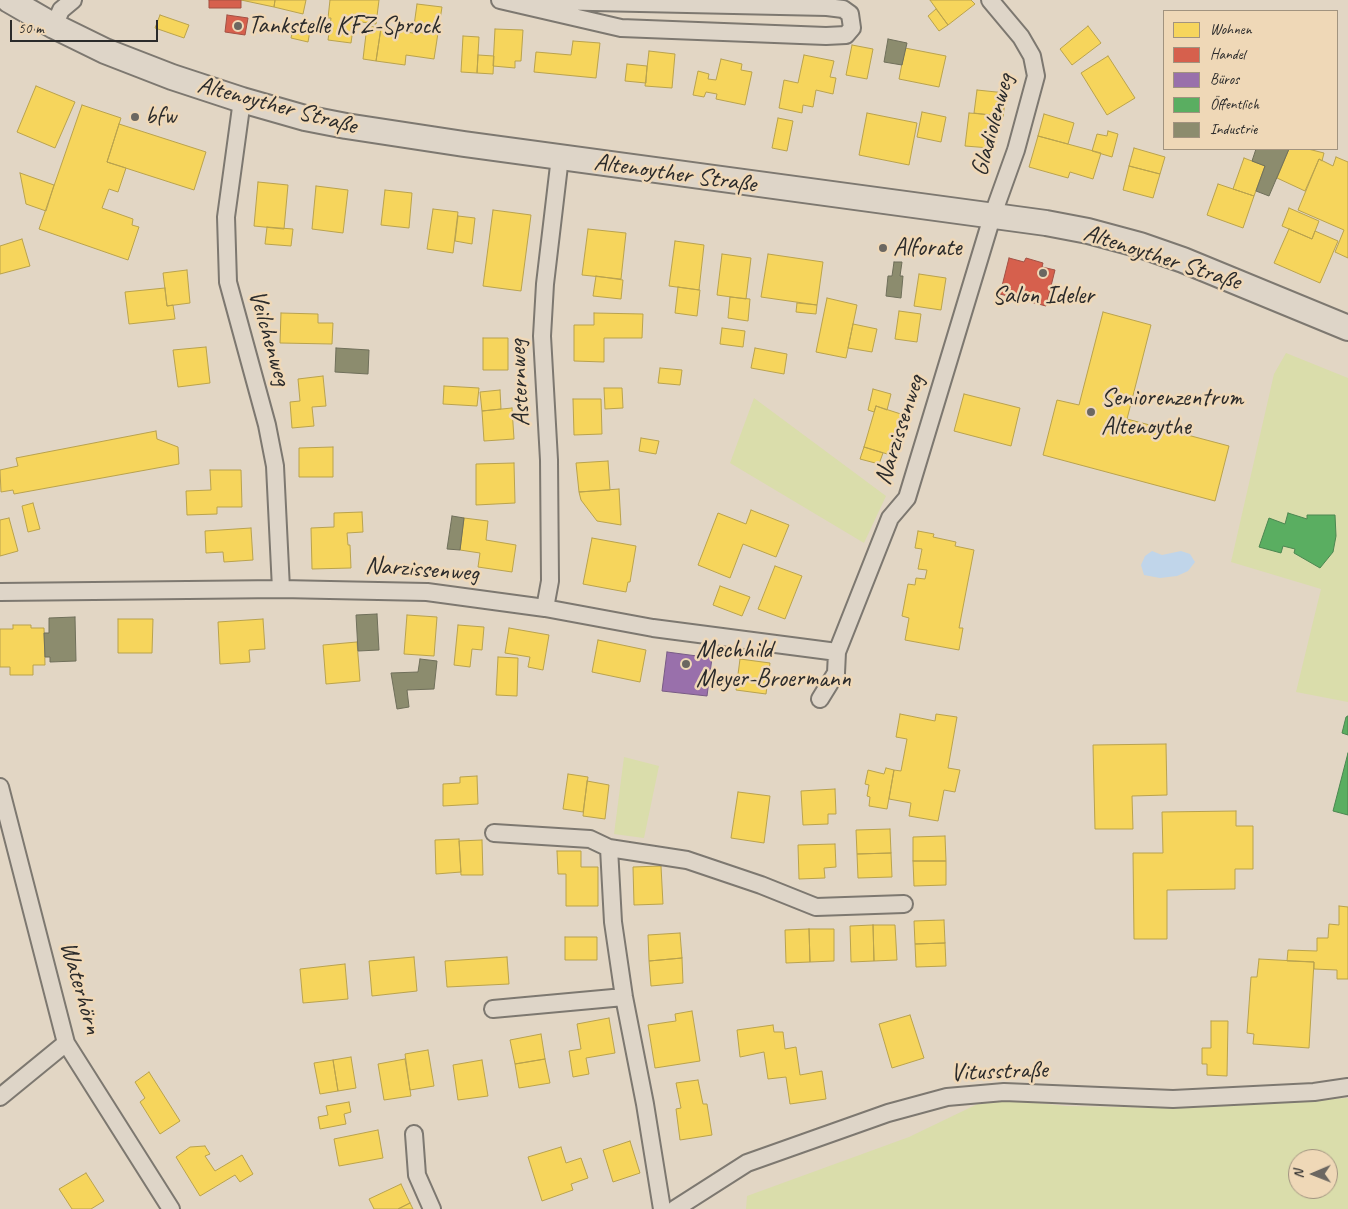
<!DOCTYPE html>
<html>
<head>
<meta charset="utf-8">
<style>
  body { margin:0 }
  #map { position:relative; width:1348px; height:1209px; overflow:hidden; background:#e2d6c4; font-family:Caveat,sans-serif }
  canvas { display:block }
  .legend { position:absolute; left:1163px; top:10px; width:175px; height:140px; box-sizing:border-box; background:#efd8b7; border:1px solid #a1937f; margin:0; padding:6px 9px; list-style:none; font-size:15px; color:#2b2b2b }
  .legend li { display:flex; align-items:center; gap:10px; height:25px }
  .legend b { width:25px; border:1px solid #a1937f }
  .north { position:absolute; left:1288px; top:1149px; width:50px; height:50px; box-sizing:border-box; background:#efd8b7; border:1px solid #a1937f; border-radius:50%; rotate:269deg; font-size:14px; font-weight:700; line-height:20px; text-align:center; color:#2b2b2b }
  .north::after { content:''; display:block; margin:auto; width:18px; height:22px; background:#6b6761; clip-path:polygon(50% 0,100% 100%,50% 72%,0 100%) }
  .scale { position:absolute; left:10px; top:20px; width:148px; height:22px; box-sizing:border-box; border:2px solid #2b2b2b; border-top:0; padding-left:6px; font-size:15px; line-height:18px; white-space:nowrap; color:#2b2b2b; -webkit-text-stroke:4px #efd8b7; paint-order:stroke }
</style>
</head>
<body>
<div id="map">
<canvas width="1348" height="1209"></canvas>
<ul class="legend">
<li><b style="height:14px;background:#f6d55c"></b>Wohnen</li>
<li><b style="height:14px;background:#d6604d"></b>Handel</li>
<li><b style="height:14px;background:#9970ab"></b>Büros</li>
<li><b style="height:14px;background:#5aae61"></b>Öffentlich</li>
<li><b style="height:14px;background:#8c8c6e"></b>Industrie</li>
</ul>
<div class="north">N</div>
<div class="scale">50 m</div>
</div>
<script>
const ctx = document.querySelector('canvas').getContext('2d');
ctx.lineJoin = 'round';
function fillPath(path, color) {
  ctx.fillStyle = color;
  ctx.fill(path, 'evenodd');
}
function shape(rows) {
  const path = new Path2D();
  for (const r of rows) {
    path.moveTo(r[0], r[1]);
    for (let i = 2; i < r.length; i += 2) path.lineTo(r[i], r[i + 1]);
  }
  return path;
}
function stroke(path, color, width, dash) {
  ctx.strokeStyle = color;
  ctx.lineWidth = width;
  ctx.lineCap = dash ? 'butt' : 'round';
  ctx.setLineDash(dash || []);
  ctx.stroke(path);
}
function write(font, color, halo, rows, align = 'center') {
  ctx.font = font + ' Caveat,sans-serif';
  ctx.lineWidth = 5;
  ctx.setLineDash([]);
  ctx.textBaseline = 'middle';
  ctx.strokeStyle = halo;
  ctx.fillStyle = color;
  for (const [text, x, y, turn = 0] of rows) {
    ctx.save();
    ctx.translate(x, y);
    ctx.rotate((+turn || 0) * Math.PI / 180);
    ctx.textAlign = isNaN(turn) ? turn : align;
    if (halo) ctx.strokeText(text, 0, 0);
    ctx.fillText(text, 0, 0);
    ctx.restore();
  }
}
const green = shape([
  [1286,353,1348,378,1348,702,1296,692,1321,589,1231,562,1274,374],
  [754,398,886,496,864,543,730,463],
  [624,757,659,766,644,838,614,834],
  [990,1098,1066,1106,1172,1108,1348,1098,1348,1209,746,1209,747,1196,909,1137],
  [1298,1159,1328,1159,1328,1189,1298,1189]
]);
const water = shape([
  [1152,551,1162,555,1181,551,1190,554,1195,562,1188,571,1177,576,1160,578,1144,575,1141,565,1145,556]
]);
const homes = shape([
  [241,0,275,0,274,7,241,0],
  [275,0,306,0,303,14,274,7,275,0],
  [330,0,379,0,376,24,354,21,351,43,328,40,331,18,328,18,330,0],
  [930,0,971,0,975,4,948,25,930,0],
  [417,4,442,7,434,59,406,55,405,65,376,61,381,28,413,33,417,4],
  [936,9,948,25,939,31,928,16,936,9],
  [160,15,189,25,184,38,155,28,160,15],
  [295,22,311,25,308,42,291,38,295,22],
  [367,26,381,28,376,61,363,59,367,26],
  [1088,26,1101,43,1072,65,1060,49,1088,26],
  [495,29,523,30,521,61,515,61,515,68,493,66,495,29],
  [463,36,479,37,477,73,461,72,463,36],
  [573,41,600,43,596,78,534,72,536,52,571,55,573,41],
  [852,45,873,49,867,79,846,75,852,45],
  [905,48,946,56,939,87,899,79,905,48],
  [649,51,675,54,672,88,645,86,649,51],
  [478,55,494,56,493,74,477,73,478,55],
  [804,55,834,61,830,77,836,78,833,94,816,90,813,107,803,105,802,113,779,108,784,80,798,83,804,55],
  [1108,56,1135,98,1107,115,1081,73,1108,56],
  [721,59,742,64,741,70,752,72,745,105,716,99,717,94,706,92,704,97,693,95,698,71,709,74,708,79,716,80,721,59],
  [627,64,647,66,646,83,625,81,627,64],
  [36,86,75,102,55,148,17,132,36,86],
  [977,90,1006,93,1003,117,974,113,977,90],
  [82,105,121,118,107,162,126,168,118,192,109,189,102,208,133,219,132,225,139,227,128,260,39,229,82,105],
  [922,112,946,117,941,142,917,137,922,112],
  [867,113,917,123,909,165,859,155,867,113],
  [969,113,994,115,990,148,965,146,969,113],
  [1044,114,1074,123,1068,144,1038,136,1044,114],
  [778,118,793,121,787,151,772,148,778,118],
  [119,124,206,152,194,190,107,162,119,124],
  [1108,131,1118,134,1112,157,1092,151,1097,134,1107,136,1108,131],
  [1038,136,1101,153,1093,179,1070,172,1068,178,1029,167,1038,136],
  [1134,148,1165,157,1160,174,1129,166,1134,148],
  [1289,149,1308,149,1324,153,1322,161,1319,159,1305,191,1277,178,1289,149],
  [1336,157,1348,162,1348,258,1335,252,1344,230,1298,210,1319,159,1333,166,1336,157],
  [1244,158,1265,166,1254,196,1233,189,1244,158],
  [1129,166,1160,174,1153,198,1123,190,1129,166],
  [20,173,54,185,46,211,26,204,20,173],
  [258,182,288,185,284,229,254,226,258,182],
  [1218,184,1254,196,1243,228,1207,215,1218,184],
  [316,186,348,190,343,233,312,229,316,186],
  [385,190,412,193,409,228,381,225,385,190],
  [1289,208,1319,221,1312,239,1282,226,1289,208],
  [433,209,458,212,453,253,427,249,433,209],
  [493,210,531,215,521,291,483,286,493,210],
  [458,216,475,218,472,244,455,241,458,216],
  [267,227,293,229,291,246,265,244,267,227],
  [588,229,626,233,621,279,582,275,588,229],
  [1289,229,1312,239,1315,231,1338,241,1320,283,1274,263,1289,229],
  [22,239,30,266,0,274,0,246,22,239],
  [675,241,704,245,699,290,669,286,675,241],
  [722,254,751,258,746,299,717,295,722,254],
  [768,254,823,262,817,305,761,297,768,254],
  [187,270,190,303,167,306,163,273,187,270],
  [919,274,946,278,941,310,914,306,919,274],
  [596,276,623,280,621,299,593,296,596,276],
  [678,287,700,290,697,316,675,313,678,287],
  [165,288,167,306,173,305,175,319,129,324,125,292,165,288],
  [730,297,750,299,748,321,728,318,730,297],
  [827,298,857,305,846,358,816,352,827,298],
  [797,303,817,305,816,314,796,312,797,303],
  [899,311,921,314,917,342,895,339,899,311],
  [1103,312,1151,325,1127,419,1229,446,1215,501,1043,455,1057,400,1079,405,1103,312],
  [281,313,318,314,318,323,333,323,332,344,280,343,281,313],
  [594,313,643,314,642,338,604,338,604,362,574,361,574,325,594,325,594,313],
  [853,324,877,329,872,352,848,348,853,324],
  [722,328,745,331,743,347,720,344,722,328],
  [483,338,508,338,508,370,483,370,483,338],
  [206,347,210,383,178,387,173,350,206,347],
  [755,348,787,354,784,374,751,368,755,348],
  [660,368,682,370,680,385,658,383,660,368],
  [323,376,326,406,312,407,314,426,292,428,290,402,300,401,298,379,323,376],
  [444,386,479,388,477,406,443,404,444,386],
  [604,388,622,388,623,408,605,409,604,388],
  [873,389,891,394,887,410,876,406,874,412,868,410,873,389],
  [500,390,501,409,482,411,480,392,500,390],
  [964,394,1020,408,1011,446,954,431,964,394],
  [573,399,601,399,602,434,574,435,573,399],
  [876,406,907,416,894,456,864,447,876,406],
  [512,408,514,439,484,441,482,411,512,408],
  [156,431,157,439,178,447,179,464,14,494,13,490,1,492,0,470,18,466,16,458,156,431],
  [641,438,659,441,656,454,639,451,641,438],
  [333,447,333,477,299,477,299,448,333,447],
  [864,447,883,453,879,464,860,459,864,447],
  [608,461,610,490,579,492,576,463,608,461],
  [514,463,515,503,476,505,476,464,514,463],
  [210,470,241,470,242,507,217,507,217,514,187,515,186,491,211,490,210,470],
  [619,489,621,525,597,521,581,500,579,492,619,489],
  [33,503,40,529,28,532,22,506,33,503],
  [751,510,789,525,776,557,743,544,730,578,698,565,718,513,746,524,751,510],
  [362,512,363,532,347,533,348,545,350,545,351,568,312,569,311,528,334,527,334,513,362,512],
  [9,518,18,551,0,556,0,520,9,518],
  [464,518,488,521,486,540,516,545,512,572,478,567,480,553,460,550,464,518],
  [251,528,253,560,224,562,223,552,206,553,205,531,251,528],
  [918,531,934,534,933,537,956,542,955,546,974,550,959,628,963,628,959,650,905,640,909,618,902,616,908,584,915,585,916,578,925,579,927,570,918,569,922,549,915,548,918,531],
  [592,538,636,546,630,582,628,582,626,592,583,584,592,538],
  [775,566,802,576,785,619,758,609,775,566],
  [720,586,750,597,742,616,713,605,720,586],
  [407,615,437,617,434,656,404,654,407,615],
  [118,619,153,619,152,653,118,653,118,619],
  [263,619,265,649,249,650,250,662,220,664,218,622,263,619],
  [13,625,31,625,31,628,44,628,45,665,33,665,33,675,10,675,10,667,0,667,0,629,13,629,13,625],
  [458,625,484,627,482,650,472,649,470,667,454,665,458,625],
  [509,628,549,635,543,670,528,667,530,657,505,653,509,628],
  [598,640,646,650,640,682,592,672,598,640],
  [357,642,360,681,326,684,323,645,357,642],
  [498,657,518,658,517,696,496,695,498,657],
  [740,659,770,663,766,694,736,690,740,659],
  [900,714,935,721,936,714,957,717,948,768,960,770,955,792,944,790,938,821,909,816,911,803,889,799,894,770,901,771,907,739,896,737,900,714],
  [1166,744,1167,795,1132,796,1133,829,1095,829,1093,745,1166,744],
  [886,768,894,770,887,809,869,806,870,797,867,796,869,785,865,784,868,770,884,774,886,768],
  [568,774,588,777,583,812,563,809,568,774],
  [477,776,478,804,443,806,443,784,460,783,460,777,477,776],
  [587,781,609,785,605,819,583,816,587,781],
  [835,789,836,814,828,814,828,824,803,825,801,791,835,789],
  [738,792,770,796,764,843,731,838,738,792],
  [1236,811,1236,826,1253,826,1253,869,1235,869,1235,889,1167,890,1167,939,1134,939,1133,853,1163,853,1162,812,1236,811],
  [890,829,891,853,857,854,856,830,890,829],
  [945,836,946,861,913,861,913,837,945,836],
  [459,839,461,872,436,874,435,840,459,839],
  [482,840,483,875,461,875,459,841,482,840],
  [835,844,836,867,824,868,825,878,799,879,798,845,835,844],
  [557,851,581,851,581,867,598,867,598,906,566,906,566,874,558,874,557,851],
  [891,853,892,877,858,878,857,854,891,853],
  [913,861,946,861,946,885,914,886,913,861],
  [661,866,663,904,634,905,633,867,661,866],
  [1339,906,1348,907,1348,979,1337,979,1337,970,1314,969,1314,962,1287,961,1288,950,1317,951,1317,938,1328,938,1329,924,1339,925,1339,906],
  [944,920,945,943,915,944,914,921,944,920],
  [873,925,895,925,897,960,874,961,873,925],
  [873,925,874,961,851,962,850,926,873,925],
  [809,929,834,929,834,961,810,962,809,929],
  [809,929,810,962,786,963,785,930,809,929],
  [680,933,682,958,649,961,648,935,680,933],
  [565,937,597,937,597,960,565,960,565,937],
  [945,943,946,966,916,967,915,944,945,943],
  [414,957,417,991,372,996,369,961,414,957],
  [507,957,509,984,447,987,445,961,507,957],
  [682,958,683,983,651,986,649,961,682,958],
  [1259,959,1314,962,1309,1048,1253,1044,1254,1034,1247,1033,1251,977,1257,977,1259,959],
  [345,964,348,999,303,1003,300,969,345,964],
  [692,1011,700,1061,655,1068,648,1025,676,1021,675,1014,692,1011],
  [910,1015,924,1058,892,1068,879,1024,910,1015],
  [609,1018,615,1053,586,1058,589,1074,573,1077,569,1051,581,1049,577,1024,609,1018],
  [1211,1021,1228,1021,1227,1076,1207,1075,1207,1064,1202,1064,1202,1048,1211,1048,1211,1021],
  [773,1025,774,1032,783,1032,785,1049,796,1047,800,1075,822,1071,826,1099,790,1104,786,1077,768,1079,764,1052,740,1057,737,1030,773,1025],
  [541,1034,545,1059,515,1064,510,1040,541,1034],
  [428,1050,434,1086,410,1090,405,1054,428,1050],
  [351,1057,356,1088,338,1091,333,1060,351,1057],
  [405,1059,411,1096,384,1100,378,1064,405,1059],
  [545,1059,550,1083,519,1088,515,1064,545,1059],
  [333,1060,338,1091,320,1094,314,1063,333,1060],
  [482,1060,488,1096,458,1100,453,1065,482,1060],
  [149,1072,180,1121,160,1134,140,1102,145,1098,135,1082,149,1072],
  [698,1080,703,1104,707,1104,712,1135,680,1140,676,1109,681,1108,676,1083,698,1080],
  [349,1102,351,1112,344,1114,346,1124,320,1129,318,1117,328,1115,326,1106,349,1102],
  [378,1130,383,1158,339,1166,334,1139,378,1130],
  [630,1141,640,1173,613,1182,603,1150,630,1141],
  [205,1146,210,1154,205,1156,215,1171,242,1155,253,1174,240,1182,235,1175,200,1196,176,1157,190,1147,205,1146],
  [561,1147,566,1163,581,1158,588,1178,571,1184,573,1190,542,1201,528,1157,561,1147],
  [86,1173,104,1201,91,1209,72,1209,59,1189,86,1173],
  [401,1184,410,1203,398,1209,374,1209,369,1199,401,1184],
  [410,1203,413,1209,398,1209,410,1203]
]);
const shops = shape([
  [209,0,241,0,241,8,209,8,209,0],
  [227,15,248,18,245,35,225,32,227,15],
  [1009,258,1024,262,1026,258,1043,263,1042,267,1055,270,1046,306,1000,294,1009,258]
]);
const offices = shape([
  [667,652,712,658,707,696,662,691,667,652]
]);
const public = shape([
  [1288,513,1307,519,1307,515,1335,515,1336,536,1333,552,1320,568,1294,553,1295,549,1283,546,1281,553,1259,547,1269,518,1285,524,1288,513],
  [1348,716,1348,735,1342,733,1346,717,1348,716],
  [1348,753,1348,815,1333,811,1348,753]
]);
const industry = shape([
  [888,39,907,43,902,65,884,62,888,39],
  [1256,149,1289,149,1269,196,1256,191,1265,166,1252,161,1256,149],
  [894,262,902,262,900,276,903,276,901,298,886,296,888,276,892,276,894,262],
  [336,348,369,350,368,374,335,372,336,348],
  [452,516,464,518,460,550,447,549,452,516],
  [377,614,379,650,358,651,356,615,377,614],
  [75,617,76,661,50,662,50,657,45,657,44,633,49,633,49,618,75,617],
  [420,659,437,661,434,689,407,690,409,707,397,709,391,673,418,672,420,659]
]);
const street = shape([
  [500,0,827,7,843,9,850,14,852,28,846,35,826,36,621,28,500,0],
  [54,26,61,10,73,0],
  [242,100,226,217,228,282,267,425,275,466,281,589],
  [0,592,281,589,427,592,545,608,653,628,837,652],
  [545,608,550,581,549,460,542,336,545,284,560,157],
  [820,699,836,673,837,652,890,518,907,498,992,217,1016,150,1036,76,1032,56,1021,37,990,0],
  [0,787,66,1043,171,1209],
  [494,833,590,839,609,848],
  [493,1009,624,997],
  [0,1097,66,1043],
  [414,1134,417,1175,432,1209],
  [662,1209,645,1104,624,997,613,922,609,848,687,860,761,885,816,907,904,904],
  [675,1209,747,1163,888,1113,947,1097,1004,1092,1173,1099,1314,1092,1348,1087]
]);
const secondary = shape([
  [9,0,54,26,105,51,172,77,242,100,305,118,346,126,464,144,1046,223,1088,231,1140,245,1183,260,1348,328]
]);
const markers = [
  [238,26,5,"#6b6761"],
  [135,117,5,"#6b6761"],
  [883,248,5,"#6b6761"],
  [1043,273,5,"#6b6761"],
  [1091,412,5,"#6b6761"],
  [686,664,5,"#6b6761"]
];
const poiNames = [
  ["Tankstelle KFZ-Sprock",248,26],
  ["bfw",145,117],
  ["Alforate",893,248],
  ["Salon Ideler",1043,296,"center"],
  ["Seniorenzentrum",1101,398],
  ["Altenoythe",1101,427],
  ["Mechhild",696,650],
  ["Meyer-Broermann",696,679]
];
const streetNames = [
  ["Altenoyther Straße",277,106,15],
  ["Gladiolenweg",993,125,-75],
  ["Altenoyther Straße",675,174,8],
  ["Altenoyther Straße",1162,258,18],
  ["Veilchenweg",269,338,74],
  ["Asternweg",520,383,-93],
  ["Narzissenweg",900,430,-72],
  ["Narzissenweg",422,570,4],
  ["Waterhörn",80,988,74],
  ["Vitusstraße",999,1072,-2]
];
fillPath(green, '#daddab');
fillPath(water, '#c0d5ea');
fillPath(homes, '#f6d55c');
stroke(homes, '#b9a24d', 1);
fillPath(shops, '#d6604d');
stroke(shops, '#a35043', 1);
fillPath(offices, '#9970ab');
stroke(offices, '#785b85', 1);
fillPath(public, '#5aae61');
stroke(public, '#4c8751', 1);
fillPath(industry, '#8c8c6e');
stroke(industry, '#6f6f5a', 1);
stroke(street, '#7d7870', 20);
stroke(secondary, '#7d7870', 28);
stroke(street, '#ded5c8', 16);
stroke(secondary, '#ded5c8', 24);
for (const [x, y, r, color] of markers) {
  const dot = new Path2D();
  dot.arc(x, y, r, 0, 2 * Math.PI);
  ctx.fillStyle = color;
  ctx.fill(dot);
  stroke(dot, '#efd8b7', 2);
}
write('25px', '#2b2b2b', '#efd8b7', poiNames, 'left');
write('25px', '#2b2b2b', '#efd8b7', streetNames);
</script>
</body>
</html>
